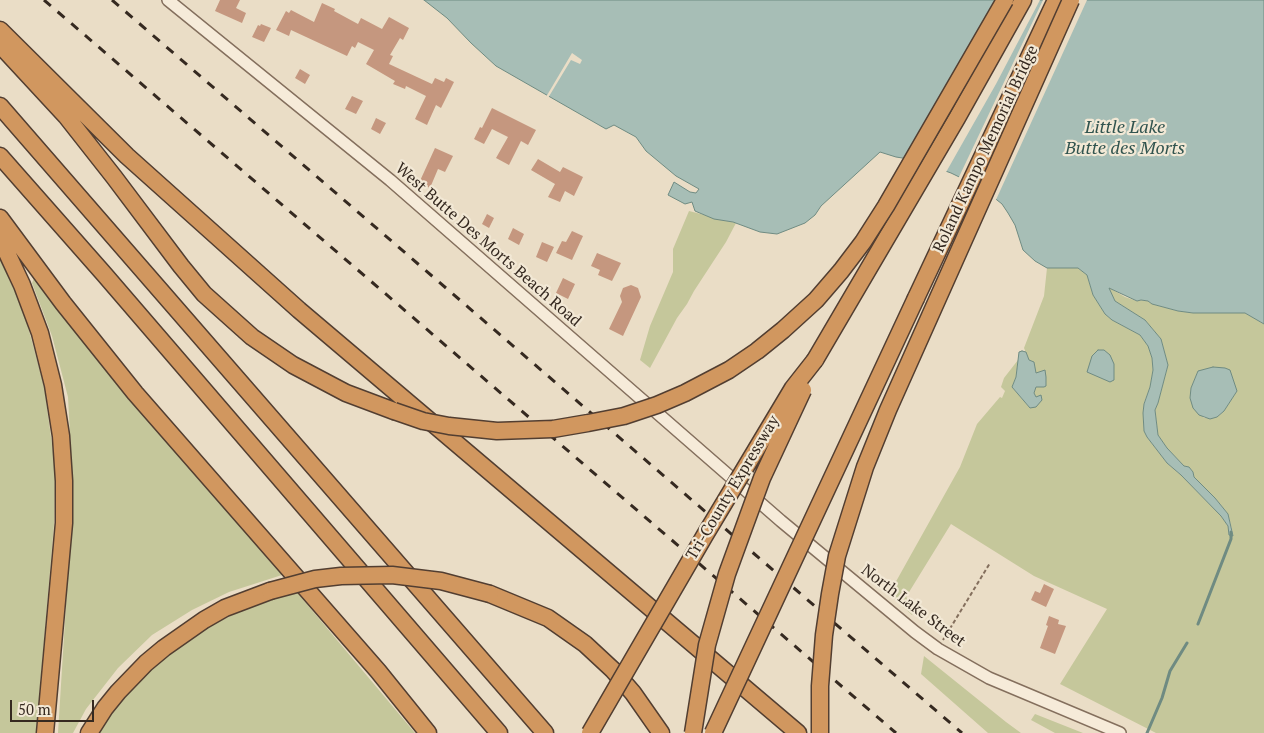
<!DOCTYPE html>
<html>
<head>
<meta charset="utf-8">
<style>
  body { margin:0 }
  #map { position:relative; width:1264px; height:733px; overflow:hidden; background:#eaddc6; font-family:"PT Serif",serif }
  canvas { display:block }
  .scale { position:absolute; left:10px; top:700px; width:84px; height:22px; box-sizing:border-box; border:2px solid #352920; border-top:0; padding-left:6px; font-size:15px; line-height:18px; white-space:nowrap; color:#352920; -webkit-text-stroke:4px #f2e8d5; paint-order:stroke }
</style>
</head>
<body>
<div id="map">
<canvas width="1264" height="733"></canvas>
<div class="scale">50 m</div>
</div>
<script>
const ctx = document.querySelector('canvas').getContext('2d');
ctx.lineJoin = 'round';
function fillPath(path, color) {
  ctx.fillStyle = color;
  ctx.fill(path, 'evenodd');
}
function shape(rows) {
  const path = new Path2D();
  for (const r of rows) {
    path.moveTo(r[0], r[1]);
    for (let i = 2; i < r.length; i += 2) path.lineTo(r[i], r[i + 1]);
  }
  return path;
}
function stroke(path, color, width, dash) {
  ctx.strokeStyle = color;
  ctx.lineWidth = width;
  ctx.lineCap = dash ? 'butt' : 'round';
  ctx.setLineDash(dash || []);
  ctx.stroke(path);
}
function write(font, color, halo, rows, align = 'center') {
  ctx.font = font + ' "PT Serif",serif';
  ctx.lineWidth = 4.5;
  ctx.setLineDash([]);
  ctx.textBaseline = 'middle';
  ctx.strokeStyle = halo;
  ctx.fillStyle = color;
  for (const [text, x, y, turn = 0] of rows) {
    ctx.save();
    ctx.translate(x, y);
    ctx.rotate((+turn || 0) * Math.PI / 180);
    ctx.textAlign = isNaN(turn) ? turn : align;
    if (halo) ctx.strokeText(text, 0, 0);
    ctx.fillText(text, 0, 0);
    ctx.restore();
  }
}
const green = shape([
  [689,211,736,223,726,242,694,291,687,304,677,318,650,368,640,360,650,326,673,272,673,249],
  [0,259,24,312,44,386,55,466,54,525,36,733,0,733],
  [1047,268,1078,268,1087,275,1093,295,1105,314,1112,320,1140,335,1148,346,1152,358,1153,370,1150,387,1144,403,1143,413,1144,431,1147,437,1167,463,1181,475,1221,516,1228,526,1229,535,1233,534,1228,514,1215,498,1194,477,1193,472,1189,467,1184,466,1167,448,1158,435,1155,410,1158,403,1168,365,1161,339,1145,320,1115,301,1108,287,1125,297,1137,301,1141,300,1148,301,1152,304,1178,311,1193,313,1245,313,1264,324,1264,733,1156,733,1060,684,1107,609,1034,576,951,524,906,597,917,608,912,615,889,594,960,467,977,424,1000,397,1002,398,1005,391,1001,387,1004,378,1018,360,1016,377,1012,387,1030,408,1036,397,1034,393,1037,382,1034,362,1029,360,1024,348,1044,296],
  [1198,371,1237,391,1224,411,1217,417,1204,418,1190,398,1191,388],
  [34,278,117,385,282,575,229,592,192,610,152,635,118,668,86,709,73,733,58,733,73,491,68,397,52,336,32,283],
  [295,590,415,733,97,733,118,704,154,667,198,632,251,606],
  [924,656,1006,722,1021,733,988,733,921,674],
  [1035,714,1083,733,1055,733,1031,720]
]);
const water = shape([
  [424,0,1264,0,1264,324,1245,313,1193,313,1178,311,1152,304,1148,301,1141,300,1137,301,1109,288,1115,301,1145,320,1161,339,1168,365,1158,403,1155,410,1158,435,1167,448,1184,466,1189,467,1193,472,1194,477,1215,498,1228,514,1233,536,1229,535,1228,526,1221,516,1181,475,1167,463,1147,437,1144,431,1143,413,1144,404,1150,387,1153,370,1152,358,1148,346,1140,335,1112,320,1105,314,1093,295,1087,275,1078,268,1047,268,1035,261,1023,250,1015,225,1008,213,1002,204,982,188,951,173,915,160,896,157,880,152,821,206,815,215,805,223,777,234,760,232,733,222,714,219,695,211,692,202,685,204,668,195,674,182,690,192,696,193,699,189,676,176,646,151,636,137,614,125,606,129,496,66,471,43,447,18,424,0],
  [1098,350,1104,350,1110,355,1114,364,1114,380,1110,382,1087,372,1092,356,1098,350],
  [1022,351,1026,352,1029,360,1034,362,1036,373,1045,370,1046,377,1046,386,1044,387,1036,387,1034,393,1036,397,1041,395,1042,400,1036,407,1030,408,1012,387,1016,377,1019,352,1022,351],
  [1213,367,1225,368,1230,370,1237,391,1224,411,1217,417,1210,419,1199,415,1193,408,1190,398,1191,388,1198,371,1213,367]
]);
const pier = shape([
  [995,0,1040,0,996,84,945,174,915,162,902,161],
  [1043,0,1087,0,995,202,981,190,958,179],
  [572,53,582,60,580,64,571,60,548,98,546,97]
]);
const stream = shape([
  [1198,624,1231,539,1231,532],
  [1147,733,1162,698,1170,671,1187,643]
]);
const building = shape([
  [220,0,240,0,236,8,246,13,242,23,215,11],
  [322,3,335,9,334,11,358,24,361,18,382,29,389,17,409,28,403,40,400,38,390,55,393,56,389,64,432,84,435,78,444,82,446,78,454,82,441,108,436,105,427,125,415,119,426,96,406,86,405,89,393,84,395,81,366,64,374,50,358,42,355,48,352,46,347,56,291,30,289,36,276,30,286,11,289,13,291,10,314,22],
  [261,24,271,28,264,42,252,37,258,25,260,26],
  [300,69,310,75,305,84,295,78],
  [352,96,363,101,356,114,345,109],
  [492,108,536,130,528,145,521,141,509,165,496,158,508,137,492,129,484,144,474,139,480,127,482,128],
  [376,118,386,123,380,134,371,129],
  [435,148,453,156,445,172,438,169,430,188,419,183],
  [538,159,560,172,563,167,583,177,574,196,565,191,560,202,548,197,555,184,531,170],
  [487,214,494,218,489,228,482,224],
  [513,228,524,234,519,245,508,239],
  [572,231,583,236,572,260,556,253,562,241,566,242],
  [542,242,554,247,547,262,536,257],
  [597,253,621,263,612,281,598,275,600,270,591,266],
  [563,278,575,284,568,299,556,293],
  [631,285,638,288,641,297,623,336,609,329,622,302,620,296,623,288],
  [1044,584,1054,589,1046,607,1031,600,1035,591,1040,593],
  [1049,616,1059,620,1058,624,1066,626,1055,654,1040,648,1048,626,1046,625]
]);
const path = shape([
  [943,640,990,563]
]);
const tertiary = shape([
  [168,0,390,180,781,521,915,632,938,649,989,678,1120,733]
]);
const motorway = shape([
  [0,30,127,156,299,310,798,733],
  [2,47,66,116,114,177,181,266,204,294,252,337,293,365,346,393,394,411],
  [0,106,545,733],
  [0,156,104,274,499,733],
  [0,218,63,303,135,393,378,671,428,733],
  [0,238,22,285,40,333,53,385,61,436,64,481,64,523,45,733],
  [916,298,1056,0],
  [815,360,957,118,1023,0],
  [490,594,548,618,585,644,613,670,633,693,661,733],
  [89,733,105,708,118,692,146,663,164,648,204,620,225,608,270,591]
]);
const rail = shape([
  [44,0,896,733],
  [112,0,962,733]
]);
const motorwayBridge = shape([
  [394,411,423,421,449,426,497,431,553,429,588,423,624,416,657,405,685,393,729,370,757,351,783,330,816,300,841,271,863,242,886,206,1005,0],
  [270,591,315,579,341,576,392,575,441,581,490,594],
  [590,733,705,535,793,388,815,360],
  [693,733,707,645,727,574,762,478,803,390],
  [713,733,916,298],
  [820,733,820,686,824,635,830,594,837,556,865,467,888,410,1071,0]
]);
const streetNames = [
  ["Roland Kampo Memorial Bridge",986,149,-65],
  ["West Butte Des Morts Beach Road",488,245,41],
  ["Tri-County Expressway",733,488,-59],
  ["North Lake Street",913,606,37]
];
const waterNames = [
  ["Little Lake",1125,128],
  ["Butte des Morts",1125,149]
];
fillPath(green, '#c5c79b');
fillPath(water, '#a7beb6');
stroke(water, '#6f8b82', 1);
fillPath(pier, '#eaddc6');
stroke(stream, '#6f8b82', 3);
fillPath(building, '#c5977f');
stroke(tertiary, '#846f5d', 14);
stroke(motorway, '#523e31', 19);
stroke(path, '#846f5d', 2, [4, 2.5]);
stroke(tertiary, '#f6ebd9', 11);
stroke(motorway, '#d1975f', 16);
stroke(rail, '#352920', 3, [9, 9]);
stroke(motorwayBridge, '#523e31', 19, []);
stroke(motorwayBridge, '#d1975f', 16);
write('16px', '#352920', '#f2e8d5', streetNames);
write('italic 18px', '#31544f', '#f2e8d5', waterNames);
</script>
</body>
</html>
